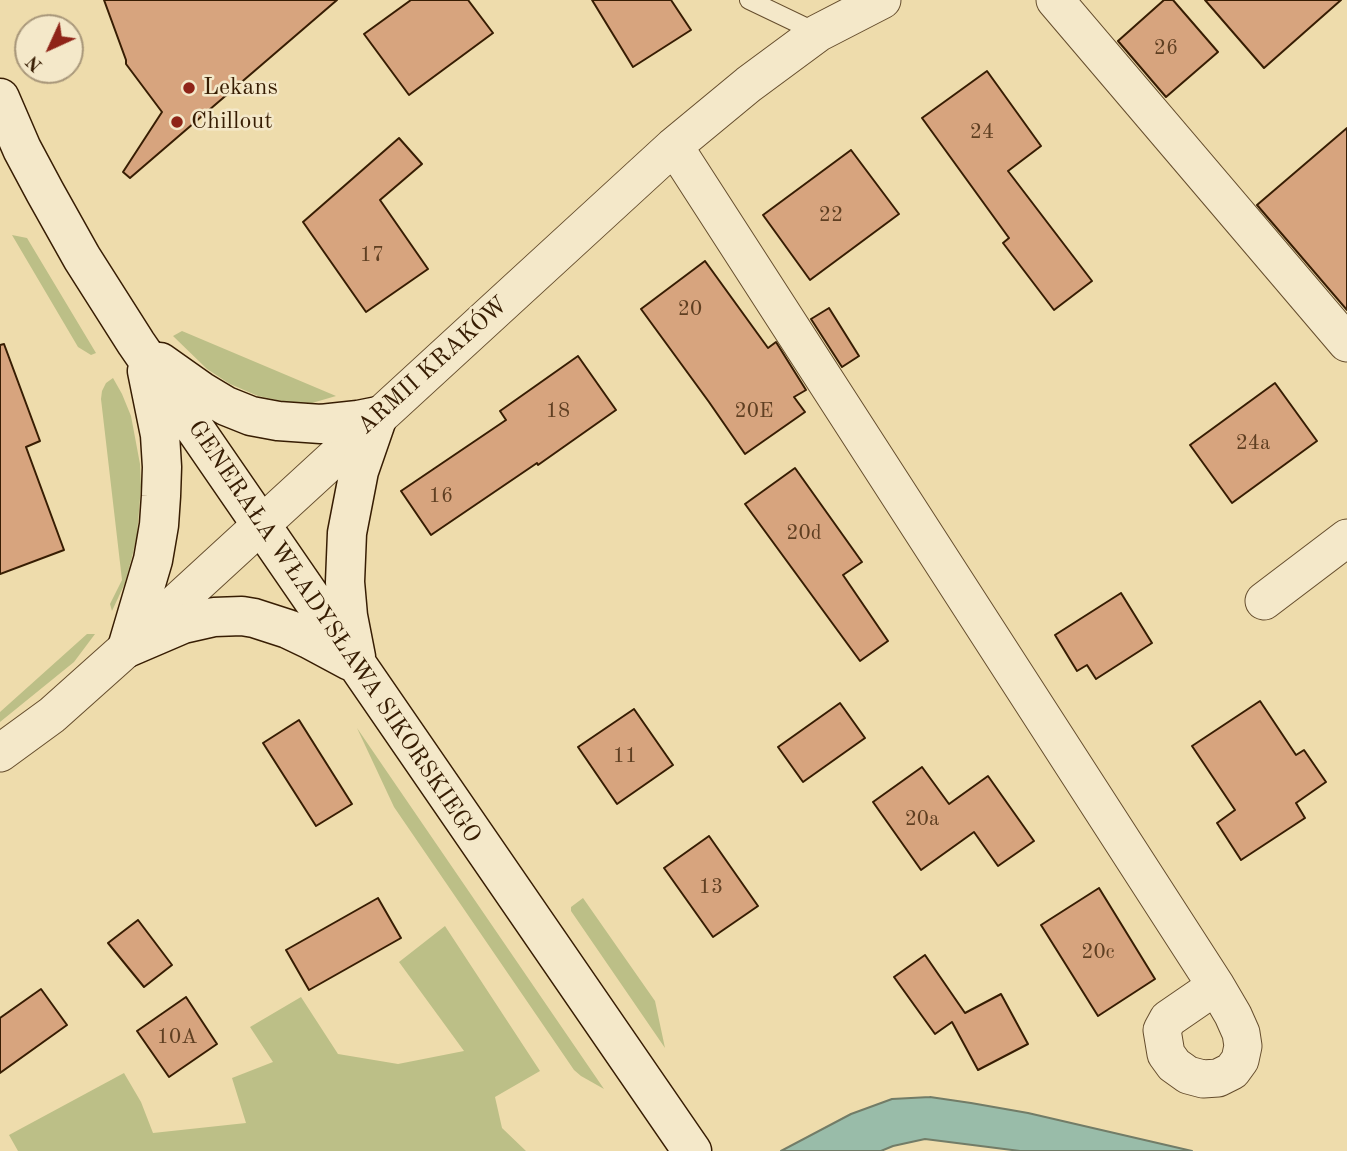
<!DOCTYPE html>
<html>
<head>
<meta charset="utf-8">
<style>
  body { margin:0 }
  #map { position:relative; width:1347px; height:1151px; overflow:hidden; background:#eedcac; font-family:"Old Standard TT",serif }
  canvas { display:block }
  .north { position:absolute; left:14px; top:14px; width:70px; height:70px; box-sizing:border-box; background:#f4e8c9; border:2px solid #a8977a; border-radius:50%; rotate:225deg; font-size:19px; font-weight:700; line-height:28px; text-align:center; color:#371d03 }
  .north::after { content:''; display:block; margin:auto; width:24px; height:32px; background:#8f2418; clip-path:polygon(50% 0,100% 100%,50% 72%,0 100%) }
</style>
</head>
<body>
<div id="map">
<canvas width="1347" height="1151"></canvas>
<div class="north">N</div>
</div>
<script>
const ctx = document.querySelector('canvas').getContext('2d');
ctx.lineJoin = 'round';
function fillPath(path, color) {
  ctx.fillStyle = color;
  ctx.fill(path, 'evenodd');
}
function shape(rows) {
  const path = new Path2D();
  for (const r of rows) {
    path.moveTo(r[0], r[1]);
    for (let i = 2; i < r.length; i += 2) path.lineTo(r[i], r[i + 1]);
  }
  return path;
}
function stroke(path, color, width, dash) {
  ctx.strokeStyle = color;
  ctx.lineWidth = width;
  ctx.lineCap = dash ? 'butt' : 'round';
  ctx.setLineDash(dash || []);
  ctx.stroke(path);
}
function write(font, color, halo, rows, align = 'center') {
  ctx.font = font + ' "Old Standard TT",serif';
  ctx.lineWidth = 5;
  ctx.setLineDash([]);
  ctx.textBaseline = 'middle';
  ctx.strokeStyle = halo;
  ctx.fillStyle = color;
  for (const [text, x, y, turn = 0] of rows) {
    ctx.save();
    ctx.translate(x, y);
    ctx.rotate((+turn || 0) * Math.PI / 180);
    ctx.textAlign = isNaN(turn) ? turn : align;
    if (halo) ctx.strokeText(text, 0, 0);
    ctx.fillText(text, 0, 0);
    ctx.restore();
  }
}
const green = shape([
  [12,235,27,238,96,353,91,355,78,347],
  [182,331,336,396,312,403,287,402,258,396,230,384,207,369,173,336],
  [113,378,122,394,131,416,140,464,141,486,137,535,132,557,125,583,112,611,110,604,122,580,101,399,102,391,106,383],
  [87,634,95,634,74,662,0,722,0,712],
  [357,728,604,1089,581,1076,574,1070,394,807],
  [583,898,655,1001,665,1048,571,911,571,907],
  [445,926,540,1071,495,1097,502,1128,526,1151,18,1151,9,1135,124,1073,141,1102,153,1133,246,1123,232,1078,273,1062,250,1027,301,997,338,1054,398,1064,464,1051,399,962]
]);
const water = shape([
  [930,1097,971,1103,1028,1113,1192,1151,1020,1151,925,1139,893,1146,881,1151,781,1151,851,1114,892,1099,930,1097]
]);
const building = shape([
  [104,0,337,0,130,178,123,172,162,112,126,64,126,60,104,0],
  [411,0,468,0,493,33,409,95,364,34,411,0],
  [592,0,671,0,691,30,633,67,592,0],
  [1164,0,1173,0,1218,52,1166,97,1118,41,1164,0],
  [1205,0,1341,0,1264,68,1205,0],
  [987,71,1041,146,1008,171,1092,281,1054,310,1003,243,1009,238,922,118,987,71],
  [1347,128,1347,310,1257,205,1347,128],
  [399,138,422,164,380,200,428,269,366,312,303,222,399,138],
  [851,150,899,214,810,280,763,215,851,150],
  [705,261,768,348,776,342,806,390,794,397,805,412,745,454,709,402,641,309,705,261],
  [829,308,859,356,842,367,811,319,829,308],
  [4,344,40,441,26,447,64,550,0,574,0,345,4,344],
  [578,356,616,410,538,465,537,463,431,535,401,491,506,420,500,411,578,356],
  [1275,383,1317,441,1232,503,1190,445,1275,383],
  [795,468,862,562,843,575,888,641,860,661,745,504,795,468],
  [1121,593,1152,643,1096,679,1087,665,1077,671,1055,635,1121,593],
  [1260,701,1296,755,1304,750,1326,782,1296,803,1305,818,1241,860,1217,823,1235,810,1192,746,1260,701],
  [840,703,865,738,803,782,778,747,840,703],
  [634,709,673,765,617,804,578,747,634,709],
  [299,720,352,804,316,826,263,743,299,720],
  [922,767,949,804,988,776,1034,841,998,866,974,832,921,870,873,802,922,767],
  [709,836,758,906,713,937,664,868,709,836],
  [1099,888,1155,979,1098,1016,1041,925,1099,888],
  [378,898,401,938,309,990,286,950,378,898],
  [138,920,172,965,144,987,108,943,138,920],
  [925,955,965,1013,1001,994,1028,1044,978,1070,952,1022,935,1034,894,977,925,955],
  [41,989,67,1025,0,1073,0,1018,41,989],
  [186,997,217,1044,169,1077,137,1031,186,997]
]);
const lane = shape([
  [749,0,818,33]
]);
const street = shape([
  [1055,0,1347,343],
  [674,146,1216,986,1233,1015,1241,1033,1243,1046,1240,1060,1232,1071,1218,1078,1203,1079,1188,1075,1174,1065,1166,1054,1162,1030,1168,1019,1216,986],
  [1264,601,1347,538],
  [0,753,52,715,127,648,674,146,749,84,818,33,882,0]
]);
const secondary = shape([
  [0,98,22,149,45,192,82,258,136,343,692,1151],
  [160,362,201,391,226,406,251,416,278,421,321,424,358,420,378,416],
  [127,648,153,560,159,525,161,496,162,467,160,435,147,371],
  [127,648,183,624,214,617,242,616,254,618,288,629,309,639,350,661],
  [356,657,348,616,345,582,347,533,359,471,378,416]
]);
const markers = [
  [189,88,7,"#8f2418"],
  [177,122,7,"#8f2418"]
];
const numberNames = [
  ["26",1166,48],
  ["24",982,132],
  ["22",831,215],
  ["17",372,255],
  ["20",690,309],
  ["18",558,411],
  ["20E",754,411],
  ["24a",1253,443],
  ["16",441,496],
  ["20d",804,533],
  ["11",625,756],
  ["20a",922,819],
  ["13",711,887],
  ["20c",1098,952],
  ["10A",177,1037]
];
const poiNames = [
  ["Lekans",203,88],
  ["Chillout",191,122]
];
const streetNames = [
  ["ARMII KRAKÓW",433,366,-42],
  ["GENERAŁA WŁADYSŁAWA SIKORSKIEGO",334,632,56]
];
fillPath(green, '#bcbf87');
fillPath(water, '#99bca9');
stroke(water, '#727c67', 2);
fillPath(building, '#d7a47e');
stroke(building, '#371d03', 2);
stroke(lane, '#654d2d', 20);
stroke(street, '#654d2d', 39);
stroke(secondary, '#371d03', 41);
stroke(lane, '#f4e8c9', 18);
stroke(street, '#f4e8c9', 37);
stroke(secondary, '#f4e8c9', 38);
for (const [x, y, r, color] of markers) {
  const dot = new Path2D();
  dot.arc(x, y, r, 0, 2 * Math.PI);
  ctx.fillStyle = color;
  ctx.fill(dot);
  stroke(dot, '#f4e8c9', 2.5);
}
write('21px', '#5f3f22', null, numberNames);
write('24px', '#371d03', '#f4e8c9', poiNames, 'left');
write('24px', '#371d03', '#f4e8c9', streetNames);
</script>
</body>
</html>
